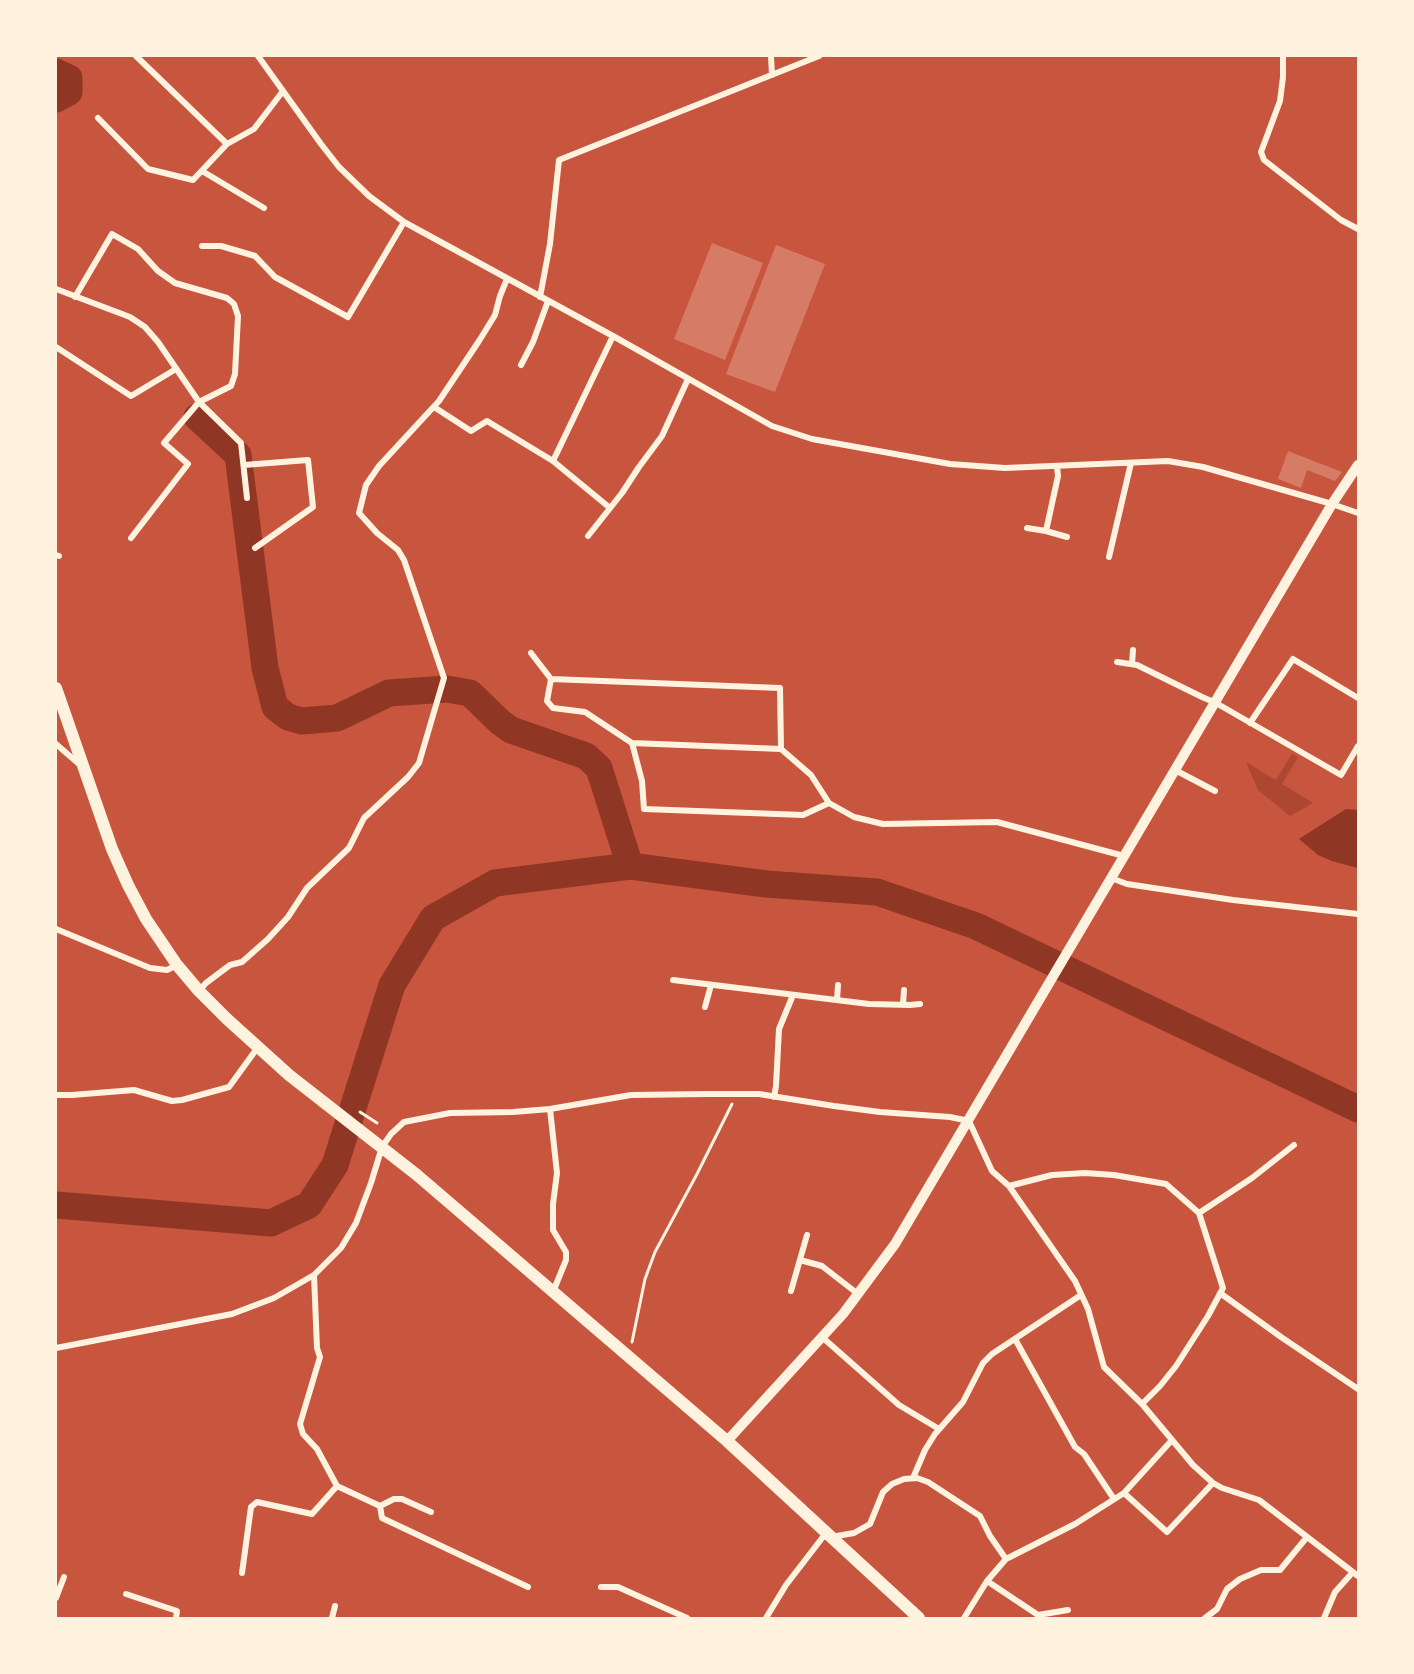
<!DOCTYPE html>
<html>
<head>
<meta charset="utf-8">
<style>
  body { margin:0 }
  #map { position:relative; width:1414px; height:1674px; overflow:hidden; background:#c8553d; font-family:"Fira Sans",sans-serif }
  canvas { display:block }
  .frame { position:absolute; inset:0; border:57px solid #fff3e0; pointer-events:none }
</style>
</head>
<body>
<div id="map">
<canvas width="1414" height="1674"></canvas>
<div class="frame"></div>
</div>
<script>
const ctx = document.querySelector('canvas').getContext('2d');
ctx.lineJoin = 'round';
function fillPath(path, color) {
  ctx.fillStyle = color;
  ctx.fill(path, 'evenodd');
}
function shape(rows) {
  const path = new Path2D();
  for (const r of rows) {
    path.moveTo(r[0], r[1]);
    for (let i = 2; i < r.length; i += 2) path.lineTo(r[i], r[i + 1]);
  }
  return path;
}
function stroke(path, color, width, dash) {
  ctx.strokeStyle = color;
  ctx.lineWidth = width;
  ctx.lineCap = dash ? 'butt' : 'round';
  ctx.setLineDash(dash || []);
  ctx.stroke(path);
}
const green = shape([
  [1292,754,1298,757,1282,784,1313,803,1290,816,1258,790,1246,762,1276,780]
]);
const water = shape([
  [1346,809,1358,810,1358,868,1332,861,1318,855,1299,839]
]);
const river = shape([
  [56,72,69,78,69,92,56,99],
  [197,417,238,455,265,668,275,707,288,717,302,721,337,718,389,693,447,689,470,693,500,722,511,730,586,756,599,768,630,866],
  [56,1205,271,1223,309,1205,335,1165,392,985,433,918,495,883,630,866,766,884,877,892,976,926,1358,1109]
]);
const building = shape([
  [712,243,763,263,725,360,674,339],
  [776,245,825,264,775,392,726,374],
  [1288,451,1311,460,1342,472,1335,481,1307,470,1301,488,1278,479]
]);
const path = shape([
  [360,1112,377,1123],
  [632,1342,645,1279,655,1252,697,1174,732,1104]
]);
const minor = shape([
  [136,56,227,144],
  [258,56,321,144,339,167,369,196,404,222,613,336,772,426,812,439,950,464,1005,468,1168,461,1203,467,1332,504,1358,513],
  [771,56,772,75],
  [1283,56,1283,77,1280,101,1261,152,1264,160,1341,220,1358,229],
  [98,118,148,169,193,180,227,144,254,129,283,91],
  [202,171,264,208],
  [202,246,221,246,255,256,275,277,348,317,404,222],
  [56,289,130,317,145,327,158,342,199,402,241,443,247,498],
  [75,297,112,234,138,249,158,271,175,283,227,298,234,304,238,316,235,374,231,386,199,402,164,443,188,464,131,538],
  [540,297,550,244,559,160,819,56],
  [56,347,131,396,176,369],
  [521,365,533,342,548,301],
  [434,407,471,431,487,421,553,461,610,508],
  [553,461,613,336],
  [244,465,308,460,313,507,255,548],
  [1027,528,1046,531,1058,476,1057,466],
  [1046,531,1067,537],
  [588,536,622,493,639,467,662,436,688,379],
  [56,555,59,556],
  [1109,557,1131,463],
  [531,653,551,679,547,701,553,708,585,712,632,743,642,781,644,809,803,815,829,803],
  [1117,662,1137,665,1202,697,1216,703,1341,775,1358,746],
  [1132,664,1133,650],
  [551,679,780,688,781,749],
  [1250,723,1293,659,1358,698],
  [632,743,781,749,811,775,829,803,854,817,883,824,997,822,1124,856],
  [56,744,79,764],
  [1175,770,1215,791],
  [1111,878,1127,884,1233,900,1358,914],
  [56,929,150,968,167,970,177,965],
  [673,980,869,1004,910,1005,920,1004],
  [199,991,206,983,230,965,242,962,268,939,288,917,307,888,349,848,364,818,408,777,419,763,444,678,404,560,398,550,377,533,359,513,366,485,379,466,439,401,479,341,495,315,500,296,507,279],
  [837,1000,838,985],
  [903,1005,904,990],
  [705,1007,711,985],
  [56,1095,72,1095,134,1090,172,1101,182,1100,229,1087,258,1047],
  [774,1097,776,1086,779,1029,793,995],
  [550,1109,557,1173,553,1204,553,1230,566,1252,566,1260,553,1292],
  [1009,1186,1052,1175,1085,1173,1114,1175,1166,1184,1199,1213,1223,1288,1208,1316,1176,1366,1160,1386,1142,1404],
  [1199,1213,1252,1178,1294,1145],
  [800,1260,822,1266,858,1294],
  [314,1275,317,1348,320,1357,300,1424,303,1434,317,1449,337,1486],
  [791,1291,807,1235],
  [1220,1293,1281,1337,1358,1389],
  [822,1337,899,1405,939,1429],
  [1015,1339,1075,1447,1084,1454,1114,1499],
  [56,1348,232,1314,274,1298,314,1275,341,1248,356,1223,371,1183,382,1147,391,1134,404,1122,450,1113,513,1112,550,1109,631,1095,708,1094,759,1094,834,1106,880,1112,950,1117,969,1121,992,1171,1009,1186,1075,1281,1088,1309,1104,1367,1142,1404,1193,1465,1213,1483,1222,1488,1259,1500,1358,1576],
  [913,1478,925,1450,935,1434,963,1402,983,1363,992,1354,1081,1295],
  [1124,1493,1167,1532,1213,1483],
  [380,1506,394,1499,402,1499,431,1512],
  [831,1537,854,1533,870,1524,883,1492,892,1484,904,1479,917,1478,928,1482,980,1516,990,1536,1006,1559],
  [242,1573,251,1507,257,1502,312,1514,337,1486,380,1506,382,1518,528,1587],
  [987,1581,1038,1615,1068,1610],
  [601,1587,618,1587,687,1618],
  [126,1594,177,1611,176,1618],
  [56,1598,64,1577],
  [332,1618,335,1606],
  [766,1618,786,1585,826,1533],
  [964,1618,987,1581,1006,1559,1075,1524,1124,1493,1172,1440],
  [1205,1618,1217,1609,1227,1589,1240,1579,1261,1570,1280,1570,1307,1537],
  [1324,1618,1335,1592,1353,1572]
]);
const secondary = shape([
  [727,1441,843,1314,895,1244,1332,504,1358,465]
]);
const trunk = shape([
  [56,688,112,849,128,885,146,919,177,965,199,991,227,1019,289,1075,417,1175,727,1441,919,1618]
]);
fillPath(green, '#ae4732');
fillPath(water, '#8f3625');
stroke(river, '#8f3625', 27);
fillPath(building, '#d67c66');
stroke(path, '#fff3e0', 3);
stroke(minor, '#fff3e0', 6);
stroke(secondary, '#fff3e0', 10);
stroke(trunk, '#fff3e0', 12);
</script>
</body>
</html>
